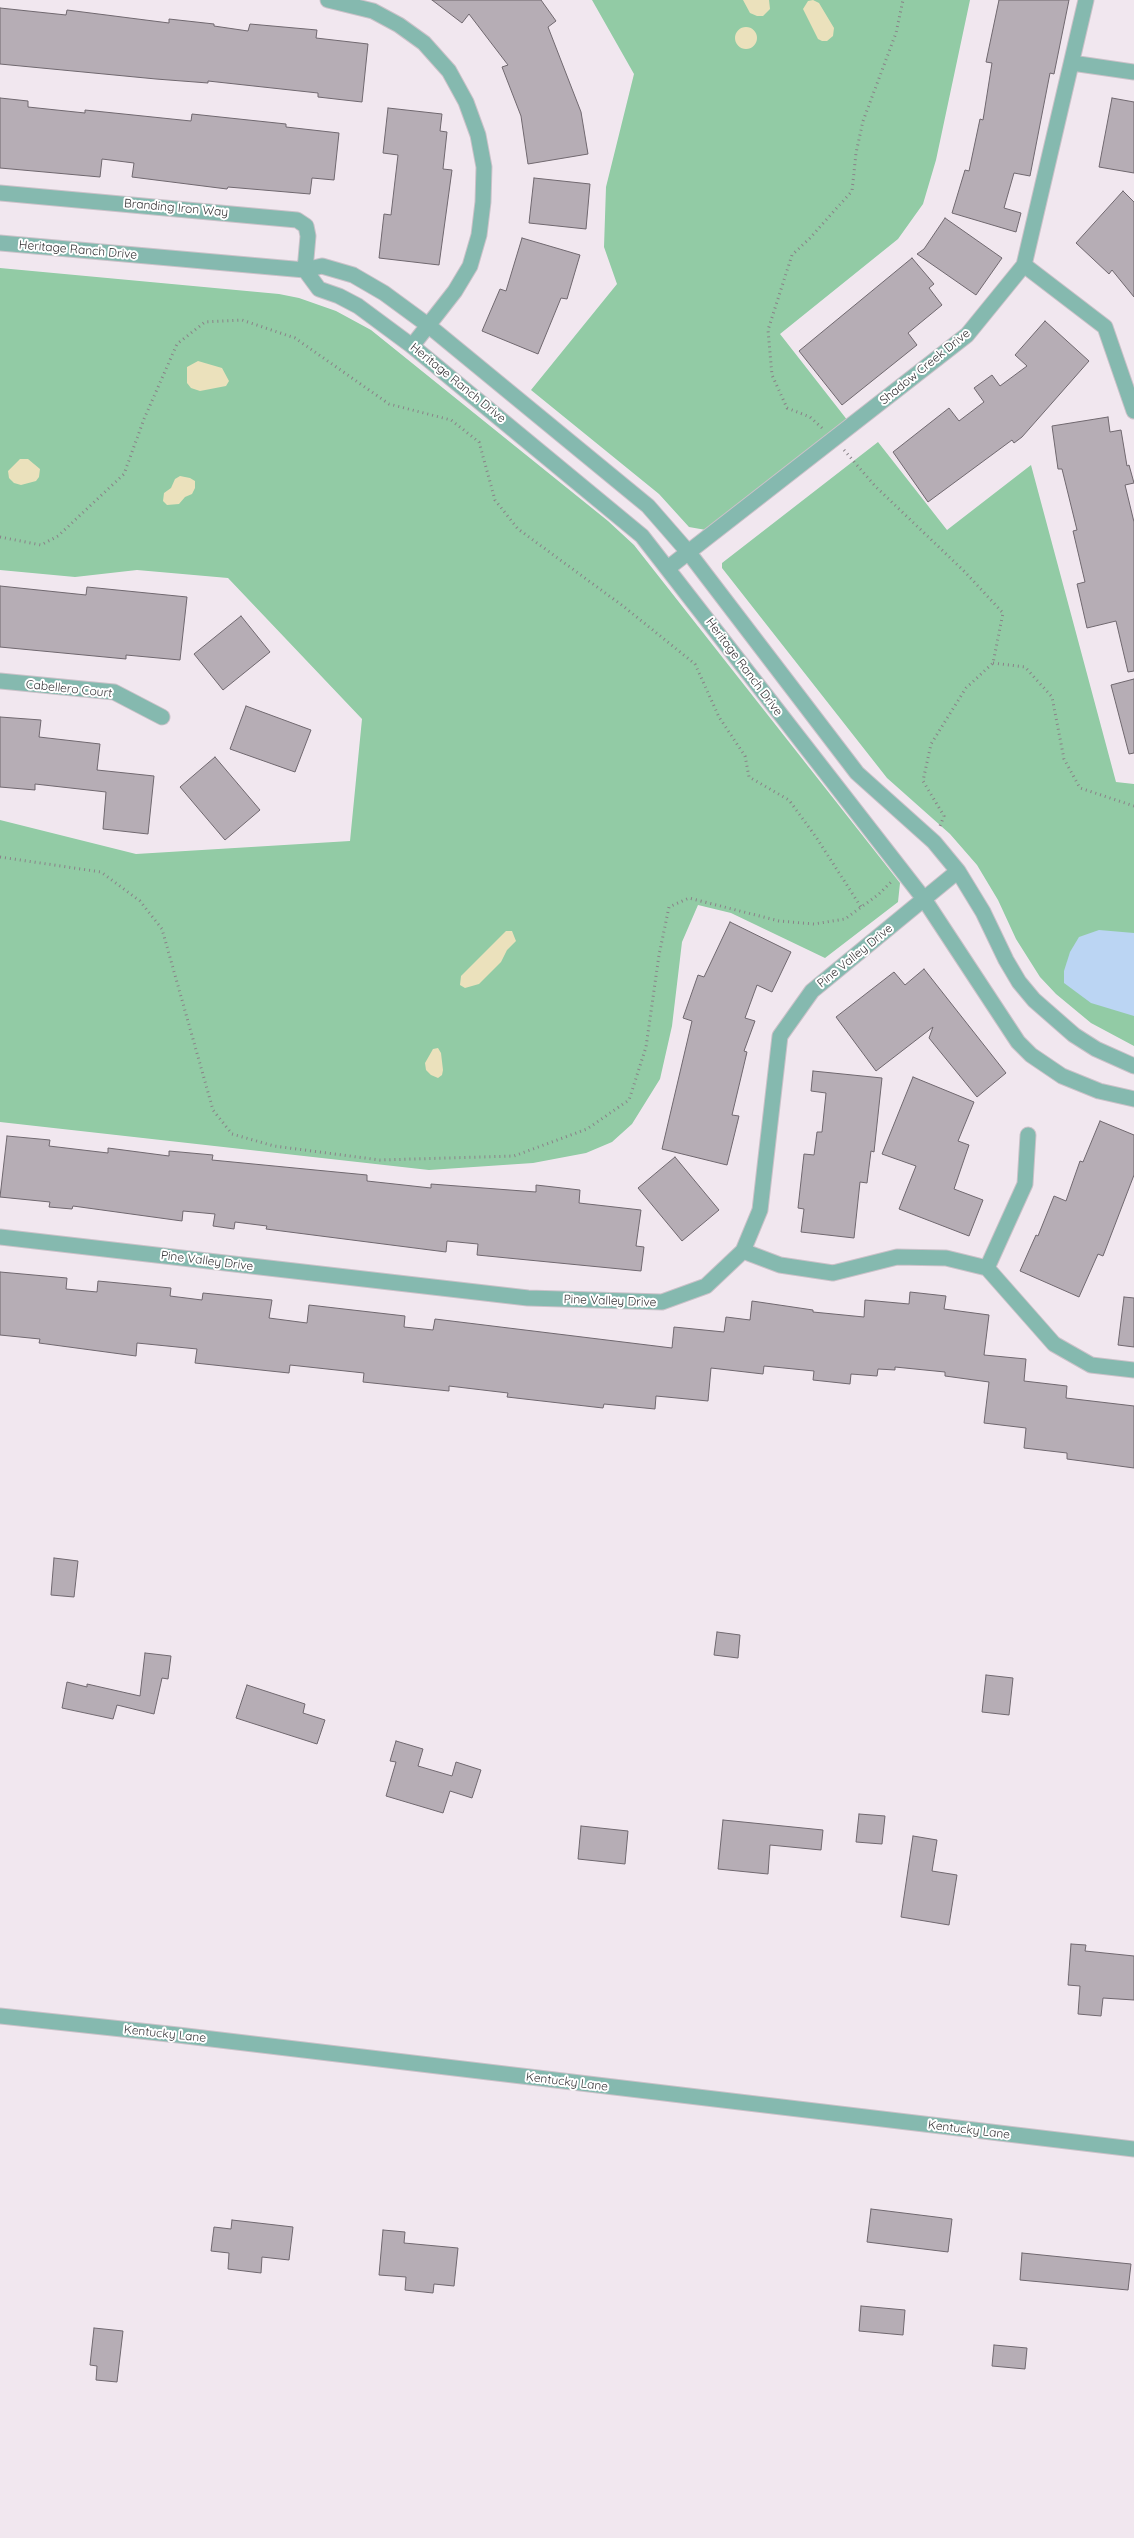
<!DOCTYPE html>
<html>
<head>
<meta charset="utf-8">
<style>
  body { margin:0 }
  canvas { display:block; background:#f1e7ef }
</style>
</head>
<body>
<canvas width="1134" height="2538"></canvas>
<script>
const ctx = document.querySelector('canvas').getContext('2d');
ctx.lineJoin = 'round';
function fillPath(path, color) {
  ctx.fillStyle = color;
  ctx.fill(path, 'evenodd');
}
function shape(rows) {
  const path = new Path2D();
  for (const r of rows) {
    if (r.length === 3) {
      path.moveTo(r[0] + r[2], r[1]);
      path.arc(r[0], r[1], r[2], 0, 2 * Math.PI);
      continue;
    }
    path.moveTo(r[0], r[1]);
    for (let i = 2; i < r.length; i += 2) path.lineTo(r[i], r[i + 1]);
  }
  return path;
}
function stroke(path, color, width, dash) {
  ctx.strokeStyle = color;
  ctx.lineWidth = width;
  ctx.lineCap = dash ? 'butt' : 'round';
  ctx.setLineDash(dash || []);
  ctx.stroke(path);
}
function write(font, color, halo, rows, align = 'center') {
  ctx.font = font + ' Quicksand,sans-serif';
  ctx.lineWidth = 4;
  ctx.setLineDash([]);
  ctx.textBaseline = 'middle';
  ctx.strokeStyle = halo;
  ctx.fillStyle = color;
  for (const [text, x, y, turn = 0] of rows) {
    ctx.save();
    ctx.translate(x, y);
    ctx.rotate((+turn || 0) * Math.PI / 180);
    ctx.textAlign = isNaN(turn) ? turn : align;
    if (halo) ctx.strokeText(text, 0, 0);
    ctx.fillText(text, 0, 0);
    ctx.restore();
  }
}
const green = shape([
  [592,0,970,0,936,160,923,204,898,239,780,334,848,421,706,530,689,527,659,494,531,390,617,284,604,247,606,187,634,74],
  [0,268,279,294,299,298,336,311,371,330,608,521,634,545,900,883,898,902,825,958,731,913,698,905,682,942,672,1026,660,1079,632,1124,612,1142,586,1153,533,1163,429,1170,0,1122,0,820,136,854,350,841,362,719,228,578,137,570,75,577,0,570],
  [878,442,947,530,1031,465,1116,782,1134,784,1134,1046,1091,1023,1056,994,1040,977,1016,939,998,900,977,865,950,834,887,778,722,568,722,563]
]);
const sand = shape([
  [743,0,769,0,770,9,763,16,757,16,750,13],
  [813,0,819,3,834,28,833,36,827,41,822,41,818,39,803,9,808,1],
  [746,38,11],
  [198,361,222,368,229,381,226,386,200,391,191,388,187,383,187,367],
  [20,459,28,459,40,469,39,477,36,481,21,485,14,483,9,478,8,471],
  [180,476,190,478,195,481,195,488,192,494,185,497,179,504,167,505,163,501,164,493,171,488,175,479],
  [506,931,512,931,516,941,507,950,501,962,479,984,465,988,460,985,461,976],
  [438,1048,441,1053,443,1070,442,1075,438,1078,431,1075,426,1070,425,1063,433,1049]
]);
const water = shape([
  [1099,930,1134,933,1134,1016,1091,1003,1064,983,1064,971,1070,952,1079,937]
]);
const building = shape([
  [432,0,541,0,556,21,548,27,581,112,588,154,528,164,521,116,502,67,508,65,469,14,462,23,432,0],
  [999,0,1069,0,1054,74,1050,73,1030,176,1014,173,1004,208,1021,213,1016,232,952,213,965,170,969,171,980,119,983,120,992,63,986,62,999,0],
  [0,8,66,15,67,10,169,23,169,19,214,24,214,26,248,31,250,24,317,30,316,38,368,44,362,102,318,97,318,93,208,81,208,83,156,79,0,64,0,8],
  [0,98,28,101,28,107,85,113,85,110,191,121,192,114,286,124,286,127,339,133,334,180,312,178,310,194,228,187,227,189,132,177,134,163,102,159,100,177,0,168,0,98],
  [1112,98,1134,102,1134,173,1099,167,1112,98],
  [388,108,442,114,440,131,447,132,443,169,452,170,439,265,379,258,384,214,391,215,398,155,383,153,388,108],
  [534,178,590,184,586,229,529,223,534,178],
  [1123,191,1134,202,1134,297,1112,270,1109,274,1076,243,1123,191],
  [945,218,1002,258,976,295,917,254,924,249,945,218],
  [522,238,580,255,567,299,561,298,538,354,482,331,500,289,506,291,522,238],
  [912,258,934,284,929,288,942,305,908,333,917,345,842,405,799,351,912,258],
  [1045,321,1089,361,1022,437,1014,443,1012,440,928,502,893,452,949,408,959,421,984,402,974,388,992,375,1000,386,1027,366,1015,355,1045,321],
  [1108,417,1110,432,1121,430,1127,466,1129,465,1134,483,1125,485,1134,522,1134,671,1128,672,1116,621,1087,628,1077,584,1085,582,1073,531,1077,530,1062,469,1058,469,1052,426,1108,417],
  [0,586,86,595,87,587,187,597,180,660,126,655,126,659,0,647,0,586],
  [241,616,270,652,223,690,194,654,241,616],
  [1134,679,1134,753,1129,754,1111,685,1134,679],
  [246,706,311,730,295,772,230,749,246,706],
  [0,717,41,720,39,737,100,744,97,770,154,776,148,834,103,829,106,792,35,784,35,790,0,787,0,717],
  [215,757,260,810,225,840,180,787,215,757],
  [730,922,791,952,772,992,757,985,745,1018,755,1021,744,1051,747,1052,732,1115,739,1116,727,1165,662,1149,692,1021,683,1018,698,975,704,977,730,922],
  [924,969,1006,1073,977,1097,929,1038,933,1027,876,1071,836,1017,894,972,905,985,924,969],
  [813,1071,882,1078,874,1152,871,1151,867,1183,860,1182,854,1238,801,1232,804,1209,798,1208,804,1154,814,1155,817,1132,822,1132,826,1093,811,1091,813,1071],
  [913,1077,974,1102,958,1141,969,1145,954,1189,983,1200,969,1236,899,1209,916,1166,882,1154,913,1077],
  [1100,1121,1134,1135,1134,1175,1103,1256,1098,1254,1079,1297,1020,1271,1036,1235,1038,1236,1054,1196,1066,1201,1080,1161,1083,1162,1100,1121],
  [7,1136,50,1140,49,1146,108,1153,108,1148,169,1156,169,1151,213,1155,212,1160,367,1175,367,1181,431,1188,431,1184,536,1192,536,1185,580,1190,579,1203,641,1210,636,1246,644,1247,641,1271,477,1255,478,1244,447,1241,446,1252,266,1229,267,1226,235,1222,234,1229,213,1226,215,1214,183,1211,182,1221,73,1206,72,1209,49,1207,50,1202,0,1197,7,1136],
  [675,1157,719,1210,682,1241,638,1188,675,1157],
  [0,1272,67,1278,66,1289,97,1292,98,1281,171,1288,170,1296,202,1300,203,1293,272,1300,269,1318,307,1323,309,1305,405,1316,404,1327,433,1330,435,1319,672,1348,674,1327,724,1332,726,1317,750,1320,752,1301,813,1310,813,1312,864,1317,865,1300,909,1304,910,1292,946,1296,944,1309,989,1315,984,1355,1026,1359,1024,1381,1067,1386,1066,1398,1134,1406,1134,1468,1067,1459,1067,1453,1024,1448,1026,1428,984,1423,989,1382,945,1376,945,1372,895,1367,895,1370,878,1369,877,1376,851,1374,850,1384,813,1380,814,1371,764,1366,763,1374,711,1368,708,1401,656,1396,655,1409,604,1404,603,1408,507,1397,508,1393,449,1386,449,1391,363,1382,364,1373,290,1365,289,1373,195,1363,197,1349,137,1343,136,1356,39,1343,40,1339,0,1335,0,1272],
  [1124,1297,1134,1298,1134,1347,1118,1345,1124,1297],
  [54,1558,78,1561,74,1597,51,1595,54,1558],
  [717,1632,740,1635,738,1658,714,1655,717,1632],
  [145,1653,171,1656,168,1679,162,1678,154,1714,117,1705,113,1719,62,1708,67,1682,87,1687,87,1684,140,1696,145,1653],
  [986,1675,1013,1678,1009,1715,982,1712,986,1675],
  [247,1685,305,1704,303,1713,325,1720,317,1744,236,1718,247,1685],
  [396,1741,423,1749,418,1766,452,1776,456,1762,481,1770,472,1798,450,1791,443,1813,386,1796,396,1762,390,1761,396,1741],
  [859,1814,885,1816,882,1844,856,1842,859,1814],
  [723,1820,823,1830,821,1850,770,1845,768,1874,718,1869,723,1820],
  [581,1826,628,1831,625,1864,578,1859,581,1826],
  [913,1836,937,1840,932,1871,957,1875,949,1925,901,1917,913,1836],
  [1071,1944,1086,1945,1085,1951,1134,1956,1134,2000,1103,1998,1101,2016,1078,2014,1080,1986,1068,1985,1071,1944],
  [871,2209,952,2219,948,2252,867,2242,871,2209],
  [232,2220,293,2227,289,2260,262,2257,261,2273,228,2269,229,2253,211,2251,214,2227,231,2229,232,2220],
  [383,2230,405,2232,404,2243,458,2248,454,2286,434,2284,433,2293,405,2290,406,2277,379,2275,383,2230],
  [1022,2253,1131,2264,1128,2290,1020,2280,1022,2253],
  [861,2306,905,2310,903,2335,859,2331,861,2306],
  [94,2328,123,2331,117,2382,96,2380,97,2366,90,2365,94,2328],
  [994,2345,1027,2348,1025,2369,992,2366,994,2345]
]);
const path = shape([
  [822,428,810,417,787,408,772,375,768,330,792,255,810,238,852,191,856,153,863,121,896,33,903,0],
  [844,450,875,486,965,572,1003,613,993,663,966,688,931,744,923,781,944,816,940,826],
  [0,537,41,545,58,536,124,474,144,419,177,344,205,322,242,320,295,338,389,404,451,420,479,442,495,500,518,529,623,606,695,664,719,717,745,756,749,777,789,800,816,837,861,907],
  [993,663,1025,667,1052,697,1064,759,1080,788,1134,806],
  [0,857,101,872,140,901,162,929,213,1110,232,1134,274,1146,380,1160,514,1156,587,1129,629,1100,646,1047,659,955,669,907,689,898,779,921,814,924,845,919,879,894,891,882]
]);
const street = shape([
  [328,0,373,11,399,25,424,43,449,71,466,102,478,135,484,167,483,202,479,235,470,266,455,291,412,346],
  [1072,63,1134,72],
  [0,193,297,220,306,226,308,236,305,270],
  [0,243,305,270,322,266,353,275,384,293,429,326,648,506,689,553,857,773,934,842,958,871,983,912,1006,960,1019,982,1034,1000,1074,1035,1096,1049,1134,1066],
  [1024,265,1105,327,1134,411],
  [305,270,319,289,339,296,358,306,412,346,642,536,924,899,1018,1042,1031,1055,1062,1076,1099,1091,1134,1099],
  [668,568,967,335,1024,265,1086,0],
  [0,681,114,692,162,717],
  [0,1237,528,1298,662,1302,706,1286,743,1251,760,1210,780,1036,812,991,958,871],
  [743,1251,780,1265,833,1273,897,1257,946,1258,987,1268,1054,1344,1091,1365,1134,1370],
  [987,1268,1025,1184,1028,1135],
  [0,2016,178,2035,1134,2149]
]);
const streetNames = [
  ["Branding Iron Way",176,208,5],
  ["Heritage Ranch Drive",78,250,5],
  ["Shadow Creek Drive",925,367,-39],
  ["Heritage Ranch Drive",458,383,39],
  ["Heritage Ranch Drive",744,667,53],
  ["Cabellero Court",69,689,6],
  ["Pine Valley Drive",855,956,-39],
  ["Pine Valley Drive",207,1261,7],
  ["Pine Valley Drive",610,1301,2],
  ["Kentucky Lane",165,2034,6],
  ["Kentucky Lane",567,2082,7],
  ["Kentucky Lane",969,2130,7]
];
fillPath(green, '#92cba5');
fillPath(sand, '#ebe1bc');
fillPath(water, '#bbd5f3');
fillPath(building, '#b6adb5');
stroke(building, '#70686f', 1);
stroke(street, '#cbc2c9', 17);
stroke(path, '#898288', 3, [1, 4]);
stroke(street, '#85b9af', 15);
write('12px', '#333033', '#fff', streetNames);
</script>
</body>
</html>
